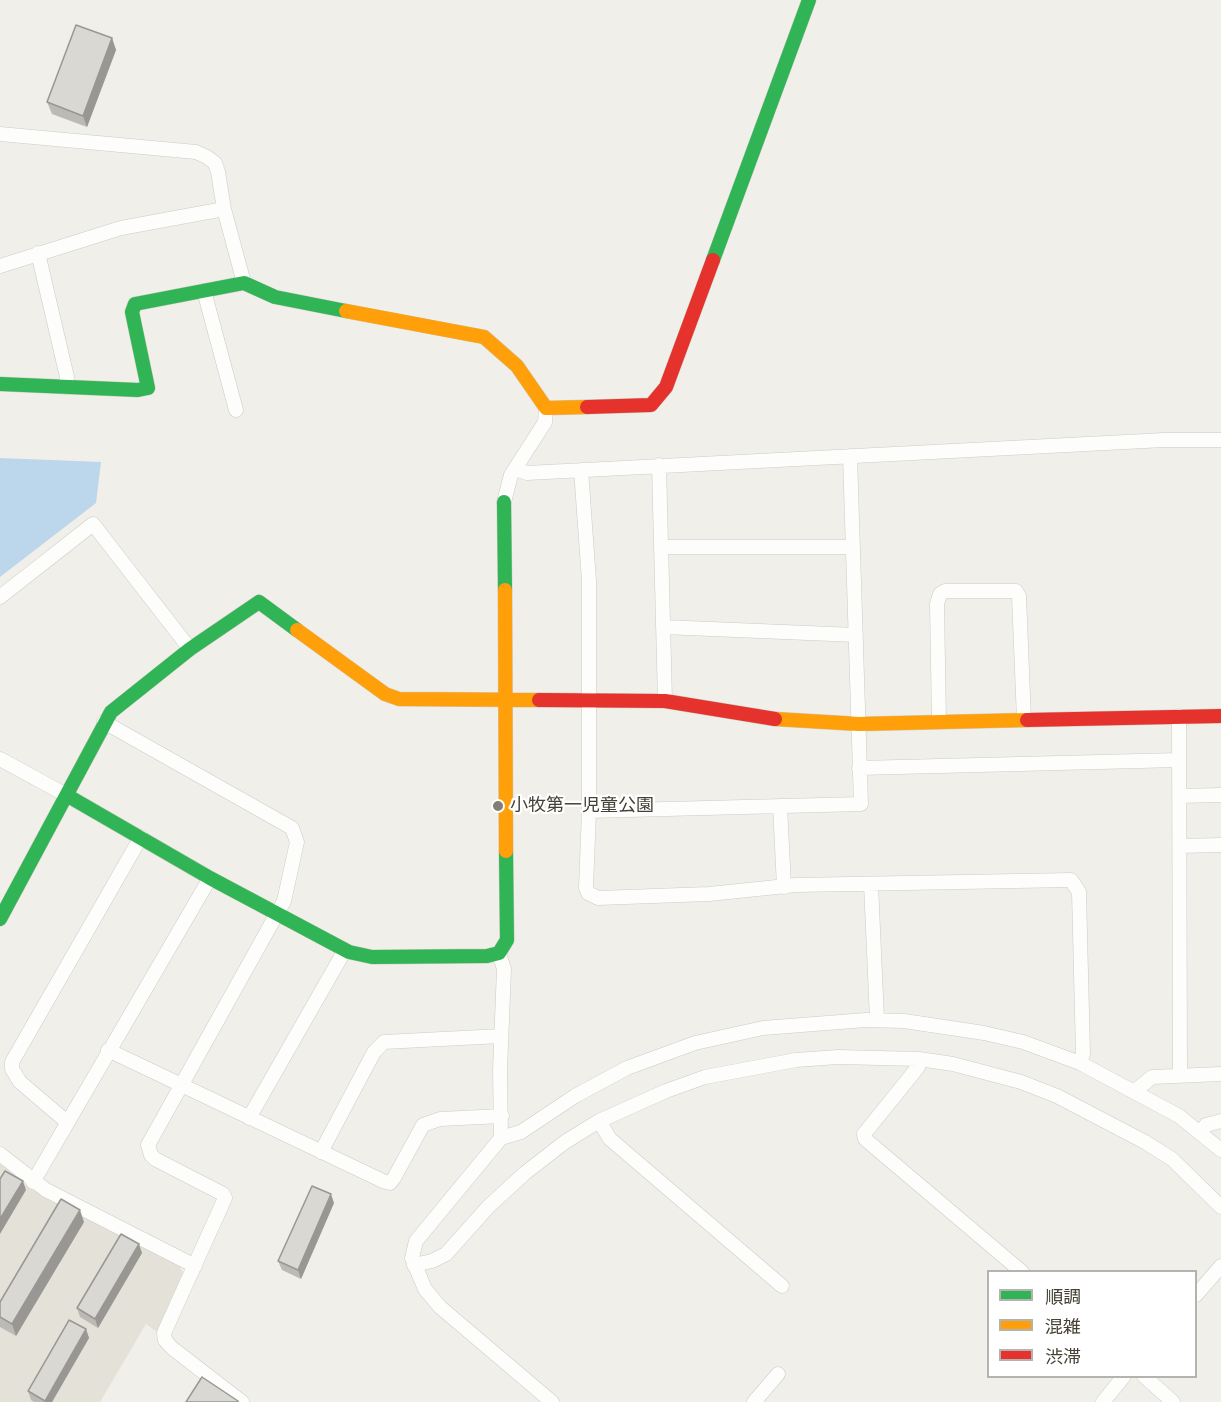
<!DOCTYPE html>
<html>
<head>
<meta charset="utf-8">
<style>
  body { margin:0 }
  #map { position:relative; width:1221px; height:1402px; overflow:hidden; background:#f0efea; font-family:Arial,"Noto Sans JP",sans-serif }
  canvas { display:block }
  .legend { position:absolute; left:987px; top:1270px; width:210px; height:108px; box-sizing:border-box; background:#fff; border:2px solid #b5b3af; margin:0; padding:8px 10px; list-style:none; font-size:18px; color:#464136 }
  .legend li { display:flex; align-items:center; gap:12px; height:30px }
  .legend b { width:30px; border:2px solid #b5b3af }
</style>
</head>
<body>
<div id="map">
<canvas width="1221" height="1402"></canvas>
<ul class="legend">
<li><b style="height:8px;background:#30b455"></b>順調</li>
<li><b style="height:8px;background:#ff9f0a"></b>混雑</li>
<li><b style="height:8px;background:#e5322d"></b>渋滞</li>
</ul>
</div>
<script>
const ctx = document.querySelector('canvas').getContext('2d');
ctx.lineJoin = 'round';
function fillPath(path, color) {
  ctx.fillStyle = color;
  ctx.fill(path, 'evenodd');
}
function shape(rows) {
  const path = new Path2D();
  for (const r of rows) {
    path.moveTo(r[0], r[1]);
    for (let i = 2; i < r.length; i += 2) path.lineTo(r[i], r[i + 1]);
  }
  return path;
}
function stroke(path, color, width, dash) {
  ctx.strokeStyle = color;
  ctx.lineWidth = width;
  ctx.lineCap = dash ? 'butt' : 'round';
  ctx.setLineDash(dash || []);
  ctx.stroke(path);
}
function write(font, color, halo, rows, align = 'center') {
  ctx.font = font + ' Arial,"Noto Sans JP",sans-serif';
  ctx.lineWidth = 4.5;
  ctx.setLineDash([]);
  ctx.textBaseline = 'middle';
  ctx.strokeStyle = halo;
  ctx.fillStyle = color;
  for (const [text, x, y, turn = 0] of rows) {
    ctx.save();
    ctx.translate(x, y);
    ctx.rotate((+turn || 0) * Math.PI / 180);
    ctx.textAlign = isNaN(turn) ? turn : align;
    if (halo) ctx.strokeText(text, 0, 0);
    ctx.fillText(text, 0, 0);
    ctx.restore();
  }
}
const residential = shape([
  [0,1161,29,1188,179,1265,183,1273,157,1332,146,1324,100,1402,0,1402]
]);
const water = shape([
  [0,458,101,462,96,503,0,577]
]);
const street = shape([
  [0,134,196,152,207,157,215,163,218,172,224,209,244,283],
  [38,253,67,377,65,387],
  [0,266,121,228,224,209],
  [204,291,236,410],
  [659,465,665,701],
  [515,469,527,473,1164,440,1221,440],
  [581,470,589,581,589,811,586,888,588,893,598,898,709,894,796,885,1071,880,1079,892,1083,1054,1080,1063],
  [504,502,511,475,545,422,546,408],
  [661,547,853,547],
  [0,597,93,524,190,649],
  [663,627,856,635],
  [1179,716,1180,1075],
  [104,722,292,828,297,842,284,901,148,1145,151,1155,155,1159,223,1194,225,1198,164,1333,165,1340,172,1348,242,1402],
  [939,722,937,604,940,594,945,591,1016,591,1019,596,1024,720],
  [0,759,68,796],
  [859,768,1179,760],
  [1179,796,1221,795],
  [780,806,784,887],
  [589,811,861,804,850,456],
  [1180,846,1221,845],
  [871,884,877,1020],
  [499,953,504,969,500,1070,501,1138,416,1241,412,1258,425,1289,440,1307,552,1402],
  [108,1050,385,1182,390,1183,394,1178,423,1125,440,1119,502,1116],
  [919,1059,918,1067,864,1134,865,1139,1022,1272],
  [1135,1091,1152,1077,1221,1074],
  [249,1118,345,950],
  [599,1121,610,1139,782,1286],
  [67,1122,20,1082,12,1069,12,1062,141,837],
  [1201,1132,1206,1125,1221,1121],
  [501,1138,521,1132,575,1096,627,1068,695,1043,763,1028,866,1020,904,1021,984,1033,1023,1042,1080,1063,1179,1116,1221,1150],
  [321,1152,374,1052,384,1042,501,1036],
  [0,1154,46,1190,195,1266],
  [33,1182,210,878],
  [414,1265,432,1261,446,1254,489,1206,525,1173,565,1142,599,1121,666,1091,705,1077,796,1060,838,1057,919,1059,953,1064,1021,1082,1057,1096,1145,1142,1172,1159,1221,1207],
  [1196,1295,1221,1266],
  [1144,1376,1173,1402],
  [754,1402,778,1374],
  [1103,1402,1124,1376]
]);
const fast = shape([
  [713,260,809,0],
  [0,384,138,390,148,388,132,312,135,304,244,283,275,297,346,311],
  [504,502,505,590],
  [68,796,210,878,349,952,372,957,487,956,499,953,507,940,506,851],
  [0,919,111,712,190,649,259,602,297,630]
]);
const slow = shape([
  [346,311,484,337,517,366,546,408,587,407],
  [505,590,506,851],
  [297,630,385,694,399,699,539,700],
  [775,719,859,724,1027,720]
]);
const jam = shape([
  [587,407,651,405,666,387,713,260],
  [539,700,665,701,775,719],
  [1027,720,1221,716]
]);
const wall = shape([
  [112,38,116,50,87,127,52,114,47,102],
  [334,1203,301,1279,282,1270,278,1261],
  [84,1222,16,1336,0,1327,0,1302],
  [142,1253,98,1328,80,1317,77,1308],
  [86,1329,89,1338,52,1402,34,1402,31,1400,28,1391]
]);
const shadedWall = shape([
  [112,38,116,50,87,127,83,116],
  [23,1181,26,1190,0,1234,0,1219],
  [331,1194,334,1203,301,1279,298,1270],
  [80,1210,84,1222,16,1336,12,1324],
  [139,1244,142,1253,98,1328,95,1319],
  [86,1329,89,1338,52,1402,45,1402,45,1401]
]);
const building = shape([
  [76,25,112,38,83,116,47,102,76,25],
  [5,1171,23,1181,0,1219,0,1179,5,1171],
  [312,1186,331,1194,298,1270,278,1261,312,1186],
  [61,1199,80,1210,12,1324,0,1317,0,1302,61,1199],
  [121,1234,139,1244,95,1319,77,1308,121,1234],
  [69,1320,86,1329,45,1401,28,1391,69,1320],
  [202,1377,238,1401,238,1402,186,1402,202,1377]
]);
const markers = [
  [498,806,6,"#827e75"]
];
const poiNames = [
  ["小牧第一児童公園",510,806]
];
fillPath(residential, '#e4e1d8');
fillPath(water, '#bcd6ec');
stroke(street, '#cccbc6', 15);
stroke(fast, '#ceccc1', 15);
stroke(slow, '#ceccc1', 15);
stroke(jam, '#ceccc1', 15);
stroke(street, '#fdfdfc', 14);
stroke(fast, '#30b455', 14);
stroke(slow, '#ff9f0a', 14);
stroke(jam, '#e5322d', 14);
fillPath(wall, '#bbbab5');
fillPath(shadedWall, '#999793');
fillPath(building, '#dad8d2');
stroke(building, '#999793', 1.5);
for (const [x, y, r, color] of markers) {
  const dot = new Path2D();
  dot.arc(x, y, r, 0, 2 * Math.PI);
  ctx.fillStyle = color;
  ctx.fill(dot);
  stroke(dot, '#fff', 2);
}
write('18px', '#464136', '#fff', poiNames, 'left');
</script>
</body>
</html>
